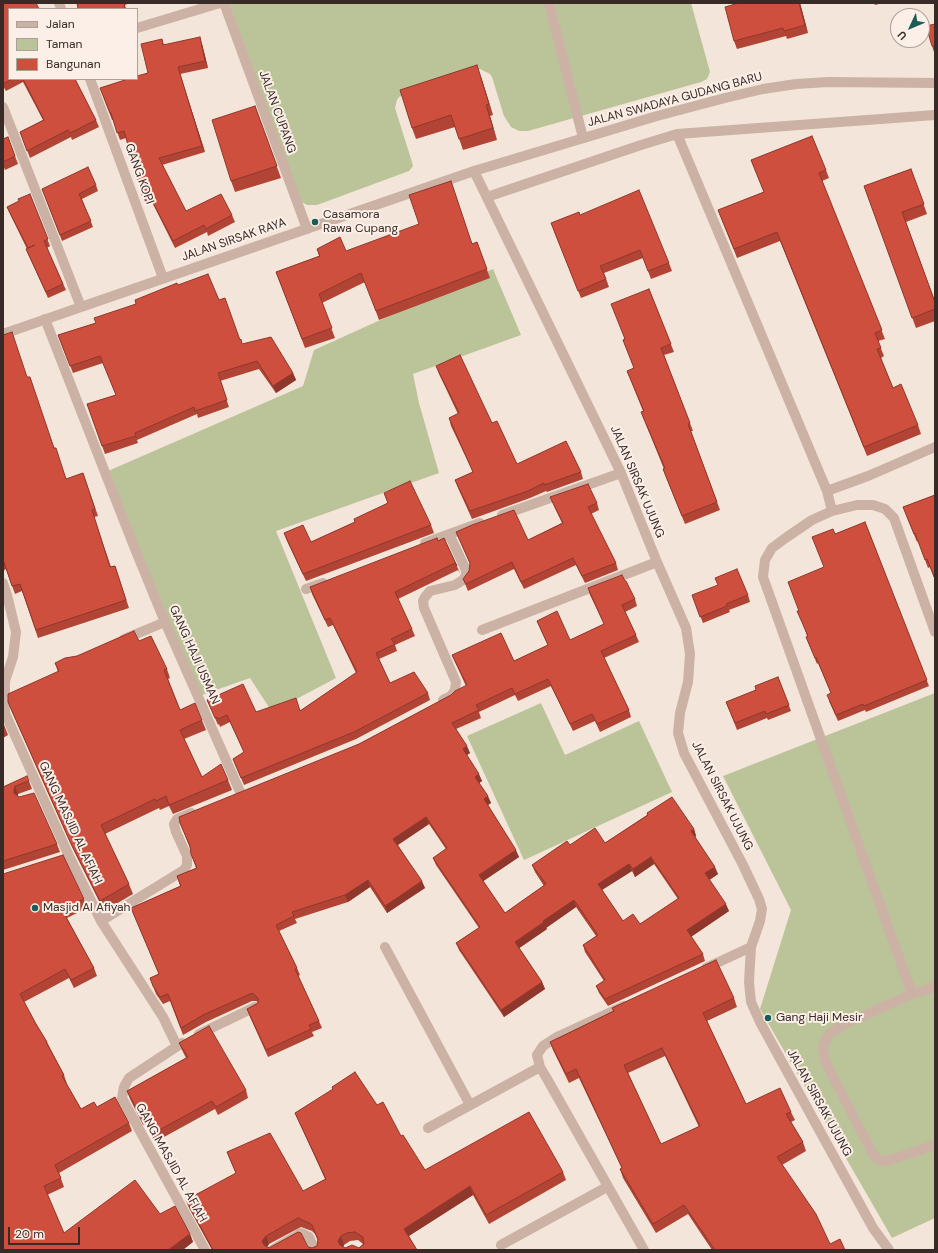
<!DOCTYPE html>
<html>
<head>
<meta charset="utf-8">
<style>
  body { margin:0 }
  #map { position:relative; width:938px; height:1253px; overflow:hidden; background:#f3e5da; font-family:"DM Sans",sans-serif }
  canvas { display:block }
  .frame { position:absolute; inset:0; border:4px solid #382a27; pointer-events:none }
  .legend { position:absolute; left:8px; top:8px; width:130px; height:72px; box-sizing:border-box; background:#fbefe7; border:1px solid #ada09a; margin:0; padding:5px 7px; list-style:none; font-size:12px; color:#382a27 }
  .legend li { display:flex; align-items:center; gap:8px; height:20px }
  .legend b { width:20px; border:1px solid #ada09a }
  .north { position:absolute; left:890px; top:8px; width:40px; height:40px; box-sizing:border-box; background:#fbefe7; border:1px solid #ada09a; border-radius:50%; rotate:226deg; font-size:11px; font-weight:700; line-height:16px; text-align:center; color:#382a27 }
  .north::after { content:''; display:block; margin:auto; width:14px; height:18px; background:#1a5c58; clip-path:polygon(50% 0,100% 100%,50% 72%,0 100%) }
  .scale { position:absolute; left:8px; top:1227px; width:72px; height:18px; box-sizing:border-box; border:2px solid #382a27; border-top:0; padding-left:5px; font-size:12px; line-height:14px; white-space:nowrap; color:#382a27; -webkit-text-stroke:3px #fbefe7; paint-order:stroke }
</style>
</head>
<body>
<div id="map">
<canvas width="938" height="1253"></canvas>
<div class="frame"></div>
<ul class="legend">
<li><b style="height:5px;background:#ccb2a5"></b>Jalan</li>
<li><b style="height:11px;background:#bbc499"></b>Taman</li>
<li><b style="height:11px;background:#ce4f3e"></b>Bangunan</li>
</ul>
<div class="north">U</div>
<div class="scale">20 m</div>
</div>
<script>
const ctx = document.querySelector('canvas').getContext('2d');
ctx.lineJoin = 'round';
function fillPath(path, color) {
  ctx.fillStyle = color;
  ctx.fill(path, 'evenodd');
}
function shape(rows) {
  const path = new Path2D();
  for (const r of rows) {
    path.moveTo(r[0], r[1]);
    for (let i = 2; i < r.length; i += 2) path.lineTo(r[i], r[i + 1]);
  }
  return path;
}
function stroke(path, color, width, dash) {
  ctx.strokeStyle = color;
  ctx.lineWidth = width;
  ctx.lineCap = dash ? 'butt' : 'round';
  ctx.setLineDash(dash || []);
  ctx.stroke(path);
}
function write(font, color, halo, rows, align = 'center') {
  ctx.font = font + ' "DM Sans",sans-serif';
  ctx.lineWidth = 4;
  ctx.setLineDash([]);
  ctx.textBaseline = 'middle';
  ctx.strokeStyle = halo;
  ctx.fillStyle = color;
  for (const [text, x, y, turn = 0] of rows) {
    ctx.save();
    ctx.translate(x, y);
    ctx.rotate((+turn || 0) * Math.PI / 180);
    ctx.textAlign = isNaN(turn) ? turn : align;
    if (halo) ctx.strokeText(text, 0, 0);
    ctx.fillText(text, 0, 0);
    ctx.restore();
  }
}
const green = shape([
  [229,3,691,3,710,72,707,79,701,82,528,131,519,131,511,127,504,116,492,77,490,74,480,69,399,97,397,100,395,108,412,162,413,166,409,171,317,205,307,205,302,202,300,198],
  [493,269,521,335,413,374,419,403,439,473,276,531,336,678,272,712,250,678,199,696,108,471,303,386,314,350],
  [935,693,935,1218,892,1238,760,1009,791,910,723,776],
  [541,703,565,755,639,721,672,792,524,860,467,736]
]);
const minor = shape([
  [59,3,61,9],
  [224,3,307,229],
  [549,3,583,138],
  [137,28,220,3],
  [90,79,163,278],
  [3,107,81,307],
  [677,134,827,491,832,511],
  [474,171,621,473,657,562,686,628,690,654,688,682,680,713,678,733,684,753,743,865,759,899,762,909,760,921,751,947,749,982,751,1002,760,1022,873,1228,889,1250],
  [487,197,641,145,677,134,935,115],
  [45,319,133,544,165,622,241,794],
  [3,334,474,171,657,116,725,98,763,89,796,84,828,82,935,83],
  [827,491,868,476,935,447],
  [502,515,621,473],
  [425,543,480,523],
  [3,583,7,595,16,632,13,657,5,681,5,713,69,856,101,921,163,1017,177,1046],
  [306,589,323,583],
  [482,630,657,562],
  [124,639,165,622],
  [443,700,451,696,455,690,456,682,424,608,423,601,425,597,430,591,455,585,463,580,466,575,466,570,449,534],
  [101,921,184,870,187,865,187,856,176,832,174,824,177,819,191,813],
  [385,947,470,1105],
  [706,968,751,947],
  [935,987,912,994,847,1023,829,1034,823,1045,825,1060,830,1071,872,1152,878,1160,887,1161,935,1145],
  [912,994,763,577,765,560,772,548,787,537,812,520,832,511,857,505,873,505,885,509,894,518,935,632],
  [624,1006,557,1037,543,1046,537,1055,540,1067,546,1077,644,1250],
  [199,1034,255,1007],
  [182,1043,129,1078,124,1087,122,1098,205,1250],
  [428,1128,540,1067],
  [501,1245,607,1187],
  [272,1250,301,1233,309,1237,315,1250]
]);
const wall = shape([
  [3,3,9,79,75,79,96,120,99,127,72,140,71,137,30,158,20,132,43,120,23,82,6,91,3,86],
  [77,3,130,3,125,5,126,9,78,9],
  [800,3,808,33,787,39,786,36,737,49,734,41],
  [874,3,883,3,875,5],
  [935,24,935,52,934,52,932,46],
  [162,39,164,45,202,44,208,68,180,74,205,152,162,165,186,211,232,215,235,222,208,236,207,232,175,248,152,202,146,205,126,138,120,140,113,120,112,120,100,88,148,73],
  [481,77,493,115,490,116,497,140,463,150,455,127,416,139,412,128],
  [255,106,281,178,235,192,231,181],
  [8,137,18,164,5,170,3,165,3,139],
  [751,160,826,170,829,178,822,181,885,339,878,341,884,356,881,358,893,388,918,425,921,434,867,456,780,241,737,258,718,210,764,192],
  [911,169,927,214,906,222,935,302,935,321,916,328,864,186],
  [96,185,98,191,82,199,93,227,62,241,42,189],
  [30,194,50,246,47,248,66,290,48,298,29,256,26,249,27,249,10,214,7,207,19,201],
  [580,215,669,263,672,271,651,279,643,258,604,273,609,287,581,298,554,231],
  [477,242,490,278,379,320,365,282,322,303,335,338,305,348,276,272,319,256,317,249,346,251,472,244],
  [178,285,219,300,240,340,242,344,293,373,296,380,276,393,259,369,220,381,229,407,198,418,197,414,137,440,138,443,105,454,87,404,116,395,103,363,73,373,58,335,96,323,136,304],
  [649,289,674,352,664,355,690,423,693,431,691,431,720,510,685,524,666,477,663,469,664,469,644,420,641,412,643,411,627,371,634,368,623,340,624,339],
  [3,335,27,377,66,479,83,473,98,516,94,517,111,567,115,566,129,608,38,638,22,591,15,594,6,569,3,571],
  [436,366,492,423,517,464,581,472,583,479,547,492,546,491,530,498,472,519,458,488,455,480,473,472,451,426,449,418,458,414,439,374],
  [384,493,431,525,434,533,306,581,287,541,284,533,311,542,355,522,388,503],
  [935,495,935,580,930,567,928,568,918,541,917,542,903,507],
  [550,497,597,503,599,510,591,514,616,563,618,570,585,583,576,565,524,589,514,569,468,591,463,579,469,571,470,564,456,532,528,540,562,523,553,504],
  [865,522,929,686,866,712,865,710,838,721,829,701,831,693,818,663,817,664,808,642,807,636,799,611,824,567,835,534],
  [444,538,460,573,458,570,398,599,412,629,415,636,395,645,397,651,379,659,390,683,428,693,430,700,356,739,244,785,233,759,244,752,230,722,220,727,219,724,218,725,207,700,256,712,300,711,356,673,333,625,328,627,312,594,310,587,438,541],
  [588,588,635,599,637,606,625,612,636,635,639,642,604,658,629,710,631,717,600,732,595,721,573,731,551,686,518,701,515,695,479,712,481,718,456,729,470,753,467,755,482,781,479,783,491,803,488,805,519,857,483,881,505,913,544,886,535,872,532,865,570,845,605,843,647,815,647,813,694,829,696,836,695,837,718,874,709,880,729,911,691,937,703,954,705,961,608,1006,599,993,596,986,604,981,585,952,583,945,596,936,576,907,546,928,547,929,519,948,542,982,545,989,504,1017,459,950,456,943,479,928,436,865,433,858,446,849,429,824,398,845,425,888,387,913,370,887,348,902,295,919,297,923,279,931,297,968,300,975,298,976,319,1021,322,1028,312,1032,314,1036,268,1057,250,1017,247,1009,258,1003,258,1002,256,1001,252,1001,206,1022,183,1035,170,1001,163,1004,156,994,150,978,159,974,131,908,180,886,177,876,196,868,191,854,190,848,180,823,359,744,451,695,466,686,455,662,452,655,514,661,548,645,540,628,537,621,570,640,604,624,590,595],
  [654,864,678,899,640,924,623,921,602,890,632,871,635,877],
  [692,595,748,595,750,602,729,610,730,612,703,623],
  [139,641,167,669,170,678,168,679,180,710,202,720,206,730,184,739,202,777,228,780,232,790,173,814,169,806,160,810,159,808,105,834,129,884,133,894,104,911,75,853,12,712,8,702,58,672,55,663,77,656],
  [778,677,791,711,768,720,767,718,737,730,726,702,756,690],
  [3,722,8,735,3,738],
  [29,781,32,789,18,794,18,796,57,844,60,852,3,870,3,787],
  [3,874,84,899,87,908,67,918,94,968,97,976,74,988,69,978,24,1002,36,1024,47,1042,51,1050,64,1075,67,1084,66,1084,81,1109,97,1107,129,1123,132,1131,59,1173,64,1187,47,1195,64,1233,160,1214,190,1234,193,1242,3,1250],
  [734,998,737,1007,707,1021,746,1104,791,1112,795,1120,791,1122,803,1142,806,1151,782,1165,830,1244,845,1250,712,1250,688,1214,656,1233,623,1178,620,1169,622,1168,579,1078,569,1083,553,1050,550,1042,613,1011,612,1008],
  [665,1056,699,1127,661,1144,628,1073],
  [179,1043,246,1090,248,1098,218,1115,215,1109,155,1142,145,1124,143,1125,130,1099,127,1091,186,1058,182,1050],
  [332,1087,377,1105,401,1136,425,1170,563,1172,566,1180,489,1224,473,1195,409,1236,417,1250,212,1250,189,1208,186,1200,236,1174,227,1152,303,1191,325,1179,299,1122,295,1113,333,1090],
  [301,1227,312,1231,315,1234,318,1241,317,1246,312,1248,308,1247,269,1248,267,1247,269,1244],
  [358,1240,363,1244,359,1248,345,1248,343,1247,344,1245,350,1241]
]);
const shadedWall = shape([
  [799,3,800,3,808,33,805,25],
  [200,37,202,44,208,68,205,61],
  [477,65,481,77,493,115,489,104],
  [178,67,180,74,205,152,202,146],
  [486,105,490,116,497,140,493,128],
  [293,373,296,380,276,393,273,386],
  [467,746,470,753,465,756,463,749],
  [479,774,482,781,478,784,475,777],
  [15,786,18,794,17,798,14,793,14,790],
  [488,796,491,803,486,806,484,799],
  [426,817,429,824,396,846,393,839],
  [694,829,696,836,693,838,691,831],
  [516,850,519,857,482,882,479,875],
  [651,857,654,864,635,877,633,869],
  [629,864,632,871,600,891,598,884],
  [715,867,718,874,708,881,705,873],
  [368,880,370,887,348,902,345,895],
  [422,881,425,888,387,913,385,906],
  [574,900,576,907,546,928,547,929,518,949,515,942,543,921],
  [726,904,729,911,689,938,687,930],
  [542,982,545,989,504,1017,501,1010],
  [470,1186,473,1195,407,1237,404,1229],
  [190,1234,193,1242,183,1250,168,1250],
  [266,1236,269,1244,265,1250,262,1241],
  [341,1236,344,1245,342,1250,338,1241]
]);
const building = shape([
  [3,3,36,3,39,9,9,9,9,79,12,79,3,84,3,3],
  [77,3,124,3,125,9,78,9,77,3],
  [739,3,799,3,805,25,784,31,783,28,734,41,725,7,739,3],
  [935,24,935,46,932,46,926,26,935,24],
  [200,37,205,61,178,67,202,146,159,158,186,211,221,194,232,215,206,229,204,225,173,241,149,195,143,198,124,131,117,133,111,113,110,113,100,88,128,79,137,79,137,76,148,73,141,44,162,39,163,45,200,37],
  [477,65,489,104,486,105,493,128,459,139,451,115,412,128,400,90,477,65],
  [23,79,75,79,96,120,70,133,68,130,27,151,20,132,44,120,23,79],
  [255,106,277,166,231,181,212,120,255,106],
  [812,136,826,170,819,173,882,330,875,333,881,348,877,349,893,388,901,384,918,425,864,447,777,232,734,249,718,210,764,192,751,160,812,136],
  [8,137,15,156,3,162,3,139,8,137],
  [88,167,96,185,79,194,91,221,60,235,42,189,88,167],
  [911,169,924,204,902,212,935,302,935,309,912,318,864,186,911,169],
  [451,181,472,244,477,242,487,269,376,311,361,273,319,294,332,328,302,339,276,272,320,256,317,249,340,237,346,251,419,224,409,195,451,181],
  [639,190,669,263,648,271,640,250,600,266,606,279,578,291,551,223,579,212,580,215,639,190],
  [30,194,48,239,44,241,63,284,46,292,26,249,35,245,28,248,7,207,19,201,18,199,30,194],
  [208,274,219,300,225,298,240,340,241,339,242,344,271,337,293,373,273,386,257,361,218,373,227,400,195,411,194,407,135,433,136,436,102,446,87,404,116,395,100,356,70,366,58,335,96,323,94,318,136,304,135,300,177,283,178,285,208,274],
  [649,289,671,344,661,348,690,423,688,424,717,502,682,516,663,469,665,468,641,412,644,411,627,371,634,368,623,340,625,339,611,304,649,289],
  [12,332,27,377,30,377,54,448,56,448,66,479,83,473,95,509,92,510,110,567,115,566,126,600,36,630,20,584,12,586,4,562,3,562,3,335,12,332],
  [460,355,492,423,497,421,517,464,566,441,581,472,544,485,544,483,528,491,470,511,455,480,473,472,449,418,459,413,436,366,460,355],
  [410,481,431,525,303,574,284,533,303,525,311,542,355,522,354,519,388,503,384,493,410,481],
  [588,484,597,503,588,507,616,563,582,576,573,558,521,582,512,562,466,584,463,579,469,571,470,563,456,532,472,525,514,510,528,540,563,523,550,497,588,484],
  [935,495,935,579,927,559,925,560,915,533,914,534,903,507,935,495],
  [865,522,927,680,864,706,863,704,836,715,827,695,831,693,816,657,815,658,806,637,808,636,797,611,799,611,788,582,824,567,812,537,833,529,835,534,865,522],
  [437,538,438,541,444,538,457,566,455,563,395,592,412,629,391,639,395,644,376,653,390,683,414,672,428,693,354,732,241,778,233,759,244,752,227,715,218,719,217,717,215,718,207,700,243,684,256,712,296,698,300,711,357,672,330,618,325,620,310,587,437,538],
  [737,569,748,595,726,604,727,606,700,617,692,595,718,585,715,578,737,569],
  [622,575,625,581,626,581,635,599,622,605,636,635,601,651,629,710,597,724,592,714,570,724,548,679,515,694,512,688,476,705,479,710,452,723,467,746,463,749,479,774,475,777,488,796,484,799,516,850,479,875,505,913,546,884,532,865,567,841,570,845,595,828,605,843,648,815,647,813,672,797,694,829,691,831,715,867,705,873,726,904,687,930,703,954,605,999,596,986,605,980,583,945,598,935,574,900,543,921,544,922,515,942,542,982,501,1010,456,943,480,927,433,858,447,848,426,817,393,839,422,881,385,906,368,880,345,895,292,912,294,916,276,925,297,968,295,969,319,1021,309,1025,311,1029,266,1050,247,1009,258,1003,258,998,253,993,250,994,203,1015,181,1028,168,994,160,997,153,986,150,978,159,974,131,908,181,886,177,876,197,868,191,854,190,846,180,823,179,817,359,744,451,695,455,691,467,685,452,655,501,633,514,661,548,645,537,621,557,611,570,640,604,624,588,588,622,575],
  [651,857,679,898,640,924,633,914,623,921,598,884,629,864,633,869,651,857],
  [134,631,139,641,151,636,167,669,164,670,180,710,195,703,202,720,180,730,202,777,221,764,228,780,169,805,166,796,156,801,155,799,101,825,129,884,100,901,71,844,8,702,8,694,59,671,55,663,65,658,77,656,134,631],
  [778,677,789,705,766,714,765,711,735,723,726,702,756,690,755,686,778,677],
  [27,776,29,781,15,786,14,790,14,793,19,797,34,793,57,844,3,861,3,787,27,776],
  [63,855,84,899,62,910,94,968,71,980,65,969,20,994,36,1024,47,1042,46,1042,64,1075,62,1076,81,1109,94,1102,97,1107,115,1097,129,1123,55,1165,61,1178,44,1186,64,1233,135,1180,160,1214,175,1206,190,1234,168,1250,3,1250,3,874,63,855],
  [716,960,734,998,703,1013,746,1104,780,1088,791,1112,786,1114,803,1142,777,1157,816,1214,830,1244,840,1239,845,1250,715,1250,684,1205,653,1224,620,1169,622,1168,576,1069,566,1074,550,1042,614,1011,612,1008,716,960],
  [662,1048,700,1126,661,1144,624,1065,662,1048],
  [209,1026,246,1090,216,1107,212,1101,152,1134,142,1116,141,1117,127,1091,188,1057,179,1043,209,1026],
  [355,1072,377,1105,383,1102,401,1136,403,1135,425,1170,529,1112,563,1172,486,1215,470,1186,404,1229,417,1250,213,1250,186,1200,236,1173,227,1152,270,1133,303,1191,326,1179,295,1113,333,1089,332,1087,355,1072],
  [298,1218,309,1223,312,1225,318,1239,317,1246,312,1248,308,1247,301,1233,298,1232,269,1248,264,1245,262,1241,266,1236,298,1218],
  [355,1232,363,1237,364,1244,359,1248,352,1245,345,1248,340,1245,338,1241,341,1236,347,1233,355,1232]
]);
const markers = [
  [315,222,4,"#1a5c58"],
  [35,908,4,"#1a5c58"],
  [768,1018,4,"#1a5c58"]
];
const streetNames = [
  ["JALAN SWADAYA GUDANG BARU",675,100,-15],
  ["JALAN CUPANG",277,112,70],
  ["GANG KOPI",139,174,70],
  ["JALAN SIRSAK RAYA",234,240,-19],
  ["JALAN SIRSAK UJUNG",637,482,67],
  ["GANG HAJI USMAN",194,655,66],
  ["JALAN SIRSAK UJUNG",722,796,63],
  ["GANG MASJID AL AFIAH",70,823,65],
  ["JALAN SIRSAK UJUNG",819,1103,61],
  ["GANG MASJID AL AFIAH",171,1163,61]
];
const poiNames = [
  ["Casamora",323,215],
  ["Rawa Cupang",323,229],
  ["Masjid Al Afiyah",43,908],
  ["Gang Haji Mesir",776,1018]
];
fillPath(green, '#bbc499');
stroke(minor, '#ccb2a5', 10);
fillPath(wall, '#b14435');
fillPath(shadedWall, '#90372b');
fillPath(building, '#ce4f3e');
stroke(building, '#90372b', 1);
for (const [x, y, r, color] of markers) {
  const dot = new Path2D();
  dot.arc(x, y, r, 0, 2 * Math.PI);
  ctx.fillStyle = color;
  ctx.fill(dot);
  stroke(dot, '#fbefe7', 1.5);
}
write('12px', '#382a27', '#fbefe7', streetNames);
write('12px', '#382a27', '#fbefe7', poiNames, 'left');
</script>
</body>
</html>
